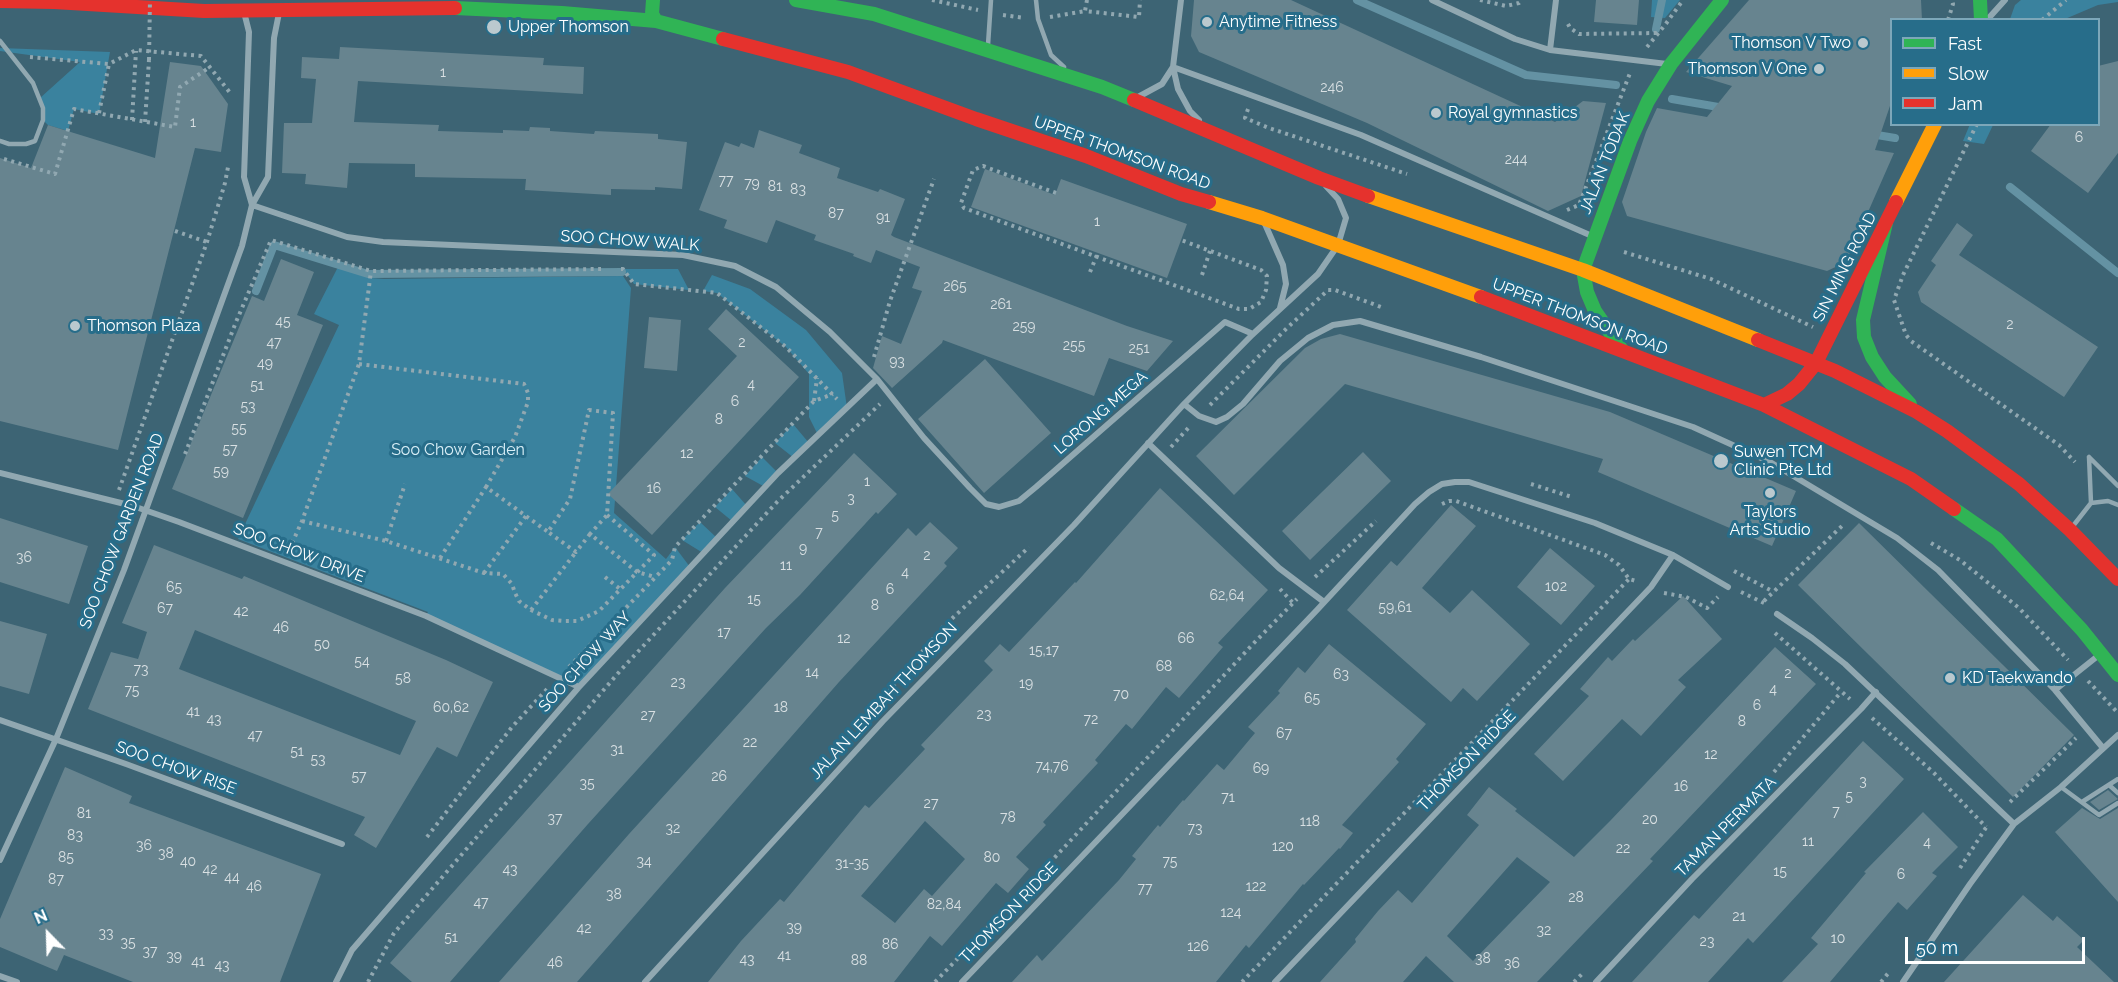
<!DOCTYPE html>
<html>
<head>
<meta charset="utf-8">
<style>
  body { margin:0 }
  #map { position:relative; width:2118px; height:982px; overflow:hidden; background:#3d6474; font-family:Raleway,sans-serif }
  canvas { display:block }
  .legend { position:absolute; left:1890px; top:18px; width:210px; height:108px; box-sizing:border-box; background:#276d8a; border:2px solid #7da7b9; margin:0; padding:8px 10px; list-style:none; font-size:18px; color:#fff }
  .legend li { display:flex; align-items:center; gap:12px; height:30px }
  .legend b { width:30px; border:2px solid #7da7b9 }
  .north { position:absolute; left:18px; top:904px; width:60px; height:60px; -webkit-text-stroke:4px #276d8a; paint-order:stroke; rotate:337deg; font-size:16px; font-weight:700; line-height:24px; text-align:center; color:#fff }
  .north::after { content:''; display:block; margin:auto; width:21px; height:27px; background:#fff; clip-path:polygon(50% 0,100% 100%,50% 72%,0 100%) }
  .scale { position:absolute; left:1905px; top:937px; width:180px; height:27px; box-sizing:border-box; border:3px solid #fff; border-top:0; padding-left:8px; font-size:18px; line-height:21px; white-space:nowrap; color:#fff; -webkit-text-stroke:4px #276d8a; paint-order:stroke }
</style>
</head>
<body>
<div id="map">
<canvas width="2118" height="982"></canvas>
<ul class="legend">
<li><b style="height:8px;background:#30b455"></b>Fast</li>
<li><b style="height:8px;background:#ff9f0a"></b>Slow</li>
<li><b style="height:8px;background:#e5322d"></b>Jam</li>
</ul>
<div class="north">N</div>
<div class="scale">50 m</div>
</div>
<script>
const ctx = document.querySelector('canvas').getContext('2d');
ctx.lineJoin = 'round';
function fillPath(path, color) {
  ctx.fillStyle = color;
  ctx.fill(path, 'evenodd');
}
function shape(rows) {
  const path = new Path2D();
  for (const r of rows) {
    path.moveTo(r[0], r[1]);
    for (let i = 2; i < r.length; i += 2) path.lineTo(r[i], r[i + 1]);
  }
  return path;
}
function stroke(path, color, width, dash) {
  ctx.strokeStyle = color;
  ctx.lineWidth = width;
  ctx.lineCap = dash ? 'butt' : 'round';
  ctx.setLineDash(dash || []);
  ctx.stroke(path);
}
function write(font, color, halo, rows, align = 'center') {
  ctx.font = font + ' Raleway,sans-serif';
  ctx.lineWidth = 6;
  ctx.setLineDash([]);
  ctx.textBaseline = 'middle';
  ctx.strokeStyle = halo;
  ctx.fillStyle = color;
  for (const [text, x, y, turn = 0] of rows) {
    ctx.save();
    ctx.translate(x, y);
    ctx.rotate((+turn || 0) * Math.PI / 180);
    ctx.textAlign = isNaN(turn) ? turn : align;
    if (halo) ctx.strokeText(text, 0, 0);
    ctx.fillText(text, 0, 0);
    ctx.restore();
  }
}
const green = shape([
  [1652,0,1680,0,1665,18,1651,17],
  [2021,0,2118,0,2118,2,2098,5,2065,19,2010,19,2015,5],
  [0,48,110,52,99,114,74,109,68,131,48,125,43,120,40,98,80,62,0,51],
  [1970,124,1993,125,1984,144,1963,141],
  [338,267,370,278,384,279,623,276,631,288,614,513,666,559,675,547,690,567,581,686,426,616,428,612,238,539,339,325,314,314],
  [623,269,678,269,689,290,634,284],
  [712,275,750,289,806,330,842,373,847,408,818,435,809,417,809,374,786,347,717,293,703,291],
  [793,424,809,443,794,458,775,443],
  [762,457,778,473,765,487,745,476],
  [732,489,747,506,732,521,715,507],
  [700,522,717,538,703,553,682,540]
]);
const stream = shape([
  [1357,0,1526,75,1616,85],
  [1656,29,1662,0],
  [1672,99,1724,108],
  [1871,134,1895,138],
  [2010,187,2118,273],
  [256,291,274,245,368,274,622,272]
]);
const building = shape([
  [1194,0,1291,0,1555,122,1583,101,1606,103,1581,196,1548,211,1367,123,1199,52,1191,36],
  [1596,0,1639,0,1637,25,1594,22],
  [1749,0,1921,0,1922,20,1892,20,1892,100,1875,150,1894,153,1846,262,1827,271,1627,216,1622,202,1646,132,1657,108,1707,117,1732,86,1686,72],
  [340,47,544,58,543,65,584,67,583,94,358,81,354,122,439,125,438,131,503,133,503,130,529,131,530,127,550,128,550,131,594,134,595,131,658,134,658,139,687,142,682,189,655,187,655,190,611,189,611,195,525,190,526,179,415,177,415,164,349,163,347,188,305,184,306,174,282,173,284,123,312,123,316,79,301,78,302,57,339,59],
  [2118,61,2118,153,2088,193,2031,151,2051,124,2098,124,2098,66],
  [170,62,201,66,228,104,221,152,195,148,118,450,0,421,0,158,31,168,48,125,155,158],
  [759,130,802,145,799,153,840,168,837,178,878,192,880,189,905,199,891,235,894,237,1127,326,1173,341,1147,371,1109,358,1094,396,943,340,942,343,892,388,873,368,882,336,901,344,922,291,912,288,920,267,876,250,871,263,853,256,854,254,814,240,816,235,776,220,767,243,724,228,727,220,699,210,725,142,739,147,741,143,754,148],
  [985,169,1055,195,1061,179,1187,224,1167,278,971,207],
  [1957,223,1973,235,1959,255,2098,347,2064,397,1921,302,1918,292,1936,265,1931,261],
  [281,259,314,272,297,315,323,325,243,518,172,489,252,296,264,301],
  [726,309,799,377,652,535,608,494,737,356,708,329],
  [649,317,681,320,677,371,644,368],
  [1340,334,1610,412,1796,491,1772,546,1598,472,1603,459,1345,384,1234,495,1196,456,1305,348,1321,339],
  [985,359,1051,433,984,493,918,419],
  [1363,452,1391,481,1310,560,1282,531],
  [854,453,897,494,878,514,876,512,800,595,766,628,588,824,450,982,412,982,390,963,725,588],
  [1160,488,1268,590,1218,643,1223,647,1179,698,1166,687,1132,729,1126,724,1095,760,1098,763,1043,822,1046,825,1016,857,1029,869,1008,893,996,883,942,946,930,936,894,982,708,982,741,941,780,899,784,902,865,805,869,808,925,749,921,745,993,670,984,661,1000,644,1009,652,1075,582,1076,583],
  [925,821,965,859,932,896,924,889,895,923,861,896],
  [1451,505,1476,526,1422,588,1450,613,1472,590,1530,644,1477,701,1463,688,1451,702,1347,610,1391,561,1397,566],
  [0,518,88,546,69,604,0,582],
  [930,522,958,548,944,563,947,566,839,682,577,982,499,982,629,834,908,528,916,536],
  [1859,523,2074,735,2013,797,1798,585],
  [154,545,242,579,244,576,446,660,493,682,457,757,437,747,376,848,354,835,365,817,88,709,111,652,138,659,147,632,122,623],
  [195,630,416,721,400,755,179,669],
  [1550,548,1595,586,1561,625,1517,587],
  [1683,596,1722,639,1678,680,1686,687,1641,736,1622,719,1563,781,1534,754,1589,696,1580,689,1608,657,1612,661,1633,639,1635,641],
  [0,621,47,634,29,694,0,686],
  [1329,644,1426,724,1396,759,1399,762,1342,825,1353,833,1340,849,1339,848,1304,885,1303,884,1249,948,1246,945,1216,982,1012,982,1037,955,1042,961,1119,880,1136,859,1132,856,1158,825,1160,827,1183,800,1184,801,1217,764,1224,770,1255,733,1248,727,1280,693,1278,691,1298,667,1305,673],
  [1775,647,1816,684,1650,859,1653,861,1537,982,1454,982,1426,956,1403,982,1320,982,1356,942,1355,939,1378,911,1398,890,1412,903,1479,825,1467,815,1489,787,1517,809,1515,811,1574,857,1610,821],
  [1517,857,1550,882,1473,961,1447,936],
  [1863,741,1904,779,1753,943,1748,938,1708,982,1632,982,1694,915,1699,919],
  [65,767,132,796,129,803,321,874,280,982,133,982,64,955,57,971,0,947,0,919],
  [2108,790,2118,799,2099,810,2090,802],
  [2082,808,2100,819,2118,808,2118,902,2055,832],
  [1923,812,1958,847,1932,873,1937,876,1907,910,1898,902,1830,982,1782,982,1818,944,1811,938,1866,873,1864,872],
  [2023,895,2053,921,2057,916,2084,940,2077,947,2114,982,1944,982]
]);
const path = shape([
  [932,0,978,10],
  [1087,0,1085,11,1139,17,1140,0],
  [1480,0,1506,6,1519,3,1522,0],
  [1003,15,1025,18],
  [1050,17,1085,11],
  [1948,20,1953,4,1952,0],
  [2042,20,2066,0],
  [1568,24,1570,28,1579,34,1658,33],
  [1647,47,1665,25,1683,0],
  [30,57,109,64,136,50,201,56,231,94],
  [1248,109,1245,118,1269,128,1407,174],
  [99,113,109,64],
  [132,120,136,51],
  [145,122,149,60],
  [1977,124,1903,275,1894,300,1906,335,1911,341,2059,445,2075,462],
  [4,159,55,174,74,109,175,127,180,87,210,67],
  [1056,193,983,166,973,170,961,203,964,208,1239,309,1249,309,1261,302,1266,290,1267,276,1261,270,1181,240],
  [1567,210,1579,205,1630,73],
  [175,231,207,242],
  [1624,252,1711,279,1813,327],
  [621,269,623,269,634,284,717,293,786,347,837,399],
  [1090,272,1097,255],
  [1202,275,1210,251],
  [874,357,890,301,934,179],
  [359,364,524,384,528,393,528,402,515,437,486,487,548,532],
  [814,401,817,378],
  [1210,405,1286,329,1328,290,1335,290,1384,308],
  [1171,447,1190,426],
  [185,454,236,322,271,240,371,271,601,269],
  [1531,484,1572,497],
  [119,490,207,242,225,183,228,167],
  [1442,504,1449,501,1456,501,1605,555,1619,565,1629,579,1636,581],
  [302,521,386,541,484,573,503,574,512,584,515,593,519,601,531,610,552,620,564,621,577,621,599,611,654,555,607,515],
  [590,534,576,552,548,532,570,499,589,410,613,413,607,515,590,534,637,572,655,577],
  [386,541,405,484],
  [1931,543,1960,560,2019,608,2068,660],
  [289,550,302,521,359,364,371,271],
  [440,558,486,487],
  [1734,571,1774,592],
  [484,573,526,516],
  [605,577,620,589],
  [1315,577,1376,521],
  [1280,589,1293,603],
  [1741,592,1766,604],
  [1664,593,1686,597,1707,608,1718,597],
  [1764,601,1844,524],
  [531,610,576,552],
  [1775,633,1850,699],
  [569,667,672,560,675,547,814,401,833,394],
  [2088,681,2118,713],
  [888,692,944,626,1029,547],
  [1872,718,1933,772,1986,827],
  [1774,772,1841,692],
  [2010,802,2076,738],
  [427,837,512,727,549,687],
  [1960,868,1987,826],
  [368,982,394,933,620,671,777,502,880,404],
  [935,982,1045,868,1252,645,1297,599],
  [1242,982,1629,579],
  [1574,982,1583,973],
  [1881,982,1890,971]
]);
const lane = shape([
  [1036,0,1038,19,1051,55,1064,67],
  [0,41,33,83,43,108,43,120,35,141,26,144,9,144,0,141],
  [988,45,991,0],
  [2089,457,2118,486],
  [2091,503,2108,501,2118,505],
  [2073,526,2091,503,2089,457],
  [2109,785,2118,793],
  [2061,787,2099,815,2118,803],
  [2082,802,2118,779]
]);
const street = shape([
  [1181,0,1173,67,1178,89,1190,111,1199,120],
  [1432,0,1515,39,1550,50,1667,64],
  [244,12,249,32,244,177,252,205],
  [1987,20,2005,0],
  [1550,50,1556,0],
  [1173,67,1361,135,1592,236],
  [1138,97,1162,84,1173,67],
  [252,205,347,237,383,242,683,255,735,266,776,287,830,332,877,379,924,438,970,488,986,504,999,507,1019,501,1036,487,1225,322,1253,334],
  [1265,224,1283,265,1286,284,1280,308],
  [1184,404,1199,416,1216,422,1227,417,1243,404,1280,361,1308,338,1333,325,1360,321,1481,357,1693,427,1770,462,1897,538,1938,570,2055,690,2103,748],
  [1148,443,1279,568,1324,602],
  [0,473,133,506,179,522,426,616,579,687],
  [1777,614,1812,638,1845,664,2014,824],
  [2055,690,2099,655],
  [0,720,126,764,342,844],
  [0,860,56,739,124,570,242,246,252,205,268,177,274,38,279,13],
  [0,976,17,982],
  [336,982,352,950,579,687,778,473,877,379],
  [645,982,883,721,1074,525,1184,404,1253,334,1318,274,1338,245,1346,218,1338,199,1326,186],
  [962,982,1317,610,1415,504,1429,492,1442,484,1455,482,1469,482,1595,523,1673,555,1728,587],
  [1275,982,1651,587,1673,555],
  [1596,982,1692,879,1861,709,1876,692],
  [1903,982,1970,884,2014,824,2061,787,2118,735]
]);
const fast = shape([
  [653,0,652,14,656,21],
  [796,0,874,14,1102,87,1134,100],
  [1980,0,1981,20],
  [455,8,562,13,656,21,723,39],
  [1886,223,1863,320,1864,337,1872,357,1885,377,1910,404],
  [1622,350,1595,311,1587,292,1583,270,1630,141,1648,101,1671,64,1722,0],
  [1954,509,1997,539,2082,630,2118,675]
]);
const slow = shape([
  [1368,196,1583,270,1758,340],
  [1209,202,1262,218,1481,297],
  [1896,202,1935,124]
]);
const jam = shape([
  [0,1,54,2,204,11,455,8],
  [723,39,848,72,976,119,1086,156,1181,194,1209,202],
  [1134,100,1319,178,1368,196],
  [1481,297,1764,405,1911,479,1954,509],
  [1758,340,1835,371,1917,412,1947,431,2019,484,2070,530,2118,579],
  [1764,405,1787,394,1799,384,1816,363,1896,202]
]);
const pathBridge = shape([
  [149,60,150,0]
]);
const markers = [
  [1207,22,6,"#bbc9ce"],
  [494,27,8,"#bbc9ce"],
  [1863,43,6,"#bbc9ce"],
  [1819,69,6,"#bbc9ce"],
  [1436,113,6,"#bbc9ce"],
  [75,326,6,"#bbc9ce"],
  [1721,461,8,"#bbc9ce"],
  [1770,493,6,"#bbc9ce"],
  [1950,678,6,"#bbc9ce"]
];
const numberNames = [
  ["1",443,73],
  ["246",1332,88],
  ["1",193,123],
  ["6",2079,138],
  ["244",1516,160],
  ["77",726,181],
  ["79",752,184],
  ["81",775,187],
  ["83",798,190],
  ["87",836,214],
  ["91",883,218],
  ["1",1097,222],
  ["265",955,287],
  ["261",1001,305],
  ["45",283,322],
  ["2",2010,325],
  ["259",1024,327],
  ["47",274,343],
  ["2",742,343],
  ["255",1074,346],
  ["251",1139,349],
  ["93",897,362],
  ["49",265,364],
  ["4",751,385],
  ["51",257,386],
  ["6",735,402],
  ["53",248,407],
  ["8",719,420],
  ["55",239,429],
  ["57",230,450],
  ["12",687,454],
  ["59",221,472],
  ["1",867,482],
  ["16",654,489],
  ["3",851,499],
  ["5",835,516],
  ["7",819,533],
  ["9",803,549],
  ["2",927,556],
  ["36",24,558],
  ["11",786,566],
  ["4",905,573],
  ["102",1556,587],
  ["65",174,588],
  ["6",890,590],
  ["62,64",1227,596],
  ["15",754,600],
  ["8",875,606],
  ["59,61",1395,608],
  ["67",165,609],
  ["42",241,612],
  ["46",281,628],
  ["17",724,633],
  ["12",844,639],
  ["66",1186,639],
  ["50",322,645],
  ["15,17",1044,651],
  ["54",362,662],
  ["68",1164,667],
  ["73",141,670],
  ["14",812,673],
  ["2",1788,674],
  ["63",1341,675],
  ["58",403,679],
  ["23",678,683],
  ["19",1026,684],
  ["4",1773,690],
  ["75",132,691],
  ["70",1121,695],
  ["65",1312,699],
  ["6",1757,706],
  ["60,62",451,708],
  ["18",781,708],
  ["41",193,712],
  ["23",984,715],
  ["27",648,716],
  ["43",214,720],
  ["72",1091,720],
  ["8",1742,722],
  ["67",1284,734],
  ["47",255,736],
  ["22",750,743],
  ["31",617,750],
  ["51",297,752],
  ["12",1711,755],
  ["53",318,760],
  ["74,76",1052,767],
  ["69",1261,769],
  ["57",359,777],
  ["26",719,777],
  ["3",1863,782],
  ["35",587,784],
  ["16",1681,787],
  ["5",1849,797],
  ["71",1228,798],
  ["27",931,804],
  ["7",1836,812],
  ["81",84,814],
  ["78",1008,818],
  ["37",555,819],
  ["20",1650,820],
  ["118",1310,822],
  ["32",673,829],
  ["73",1195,829],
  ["83",75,836],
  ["11",1808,842],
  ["4",1927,843],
  ["36",144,846],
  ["120",1283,847],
  ["22",1623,849],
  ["38",166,854],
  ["85",66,858],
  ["80",992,858],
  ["40",188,862],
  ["34",644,862],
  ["75",1170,862],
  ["31-35",852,864],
  ["42",210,870],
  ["43",510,870],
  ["15",1780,872],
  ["6",1901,875],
  ["44",232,878],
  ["87",56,880],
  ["46",254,887],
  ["122",1256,887],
  ["77",1145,889],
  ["38",614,895],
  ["28",1576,898],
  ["47",481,903],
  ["82,84",944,905],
  ["124",1231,913],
  ["21",1739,917],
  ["39",794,928],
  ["42",584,929],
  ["32",1544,931],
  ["33",106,934],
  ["51",451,938],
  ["10",1838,939],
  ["23",1707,942],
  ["35",128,943],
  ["86",890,945],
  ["126",1198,947],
  ["37",150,952],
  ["41",784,956],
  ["39",174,957],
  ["38",1483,959],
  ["43",747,960],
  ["88",859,961],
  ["41",198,962],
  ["46",555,963],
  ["36",1512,964],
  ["43",222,966]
];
const poiNames = [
  ["Anytime Fitness",1219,22],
  ["Upper Thomson",508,27],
  ["Thomson V Two",1851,43,"right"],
  ["Thomson V One",1807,69,"right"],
  ["Royal gymnastics",1448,113],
  ["Thomson Plaza",87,326],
  ["Suwen TCM",1734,452],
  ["Clinic Pte Ltd",1734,470],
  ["Taylors",1770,512,"center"],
  ["Arts Studio",1770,530,"center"],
  ["KD Taekwando",1962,678]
];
const streetNames = [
  ["UPPER THOMSON ROAD",1122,153,20],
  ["JALAN TODAK",1605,163,-68],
  ["SOO CHOW WALK",630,241,4],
  ["SIN MING ROAD",1845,267,-63],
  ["UPPER THOMSON ROAD",1580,317,21],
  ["LORONG MEGA",1101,413,-41],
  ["SOO CHOW GARDEN ROAD",122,531,-69],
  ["SOO CHOW DRIVE",299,553,21],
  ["SOO CHOW WAY",585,662,-48],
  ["JALAN LEMBAH THOMSON",884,701,-47],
  ["THOMSON RIDGE",1467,761,-46],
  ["SOO CHOW RISE",176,768,20],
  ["TAMAN PERMATA",1726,827,-45],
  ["THOMSON RIDGE",1009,913,-46]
];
const parkNames = [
  ["Soo Chow Garden",458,450]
];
fillPath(green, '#3a829e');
stroke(stream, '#6492a3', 8);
fillPath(building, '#67848f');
stroke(path, '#91a8b1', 4, [3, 4.5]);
stroke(lane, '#91a8b1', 4.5);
stroke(street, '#91a8b1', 6);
stroke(fast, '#30b455', 14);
stroke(slow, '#ff9f0a', 14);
stroke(jam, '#e5322d', 14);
stroke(pathBridge, '#91a8b1', 4, [3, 4.5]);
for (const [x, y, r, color] of markers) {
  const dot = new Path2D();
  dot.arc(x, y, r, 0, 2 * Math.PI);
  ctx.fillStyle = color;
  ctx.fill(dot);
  stroke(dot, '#276d8a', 2);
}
write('14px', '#d9e0e3', null, numberNames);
write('16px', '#fff', '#276d8a', poiNames, 'left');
write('16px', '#fff', '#276d8a', streetNames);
write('16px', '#d9eff7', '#276d8a', parkNames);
</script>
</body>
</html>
